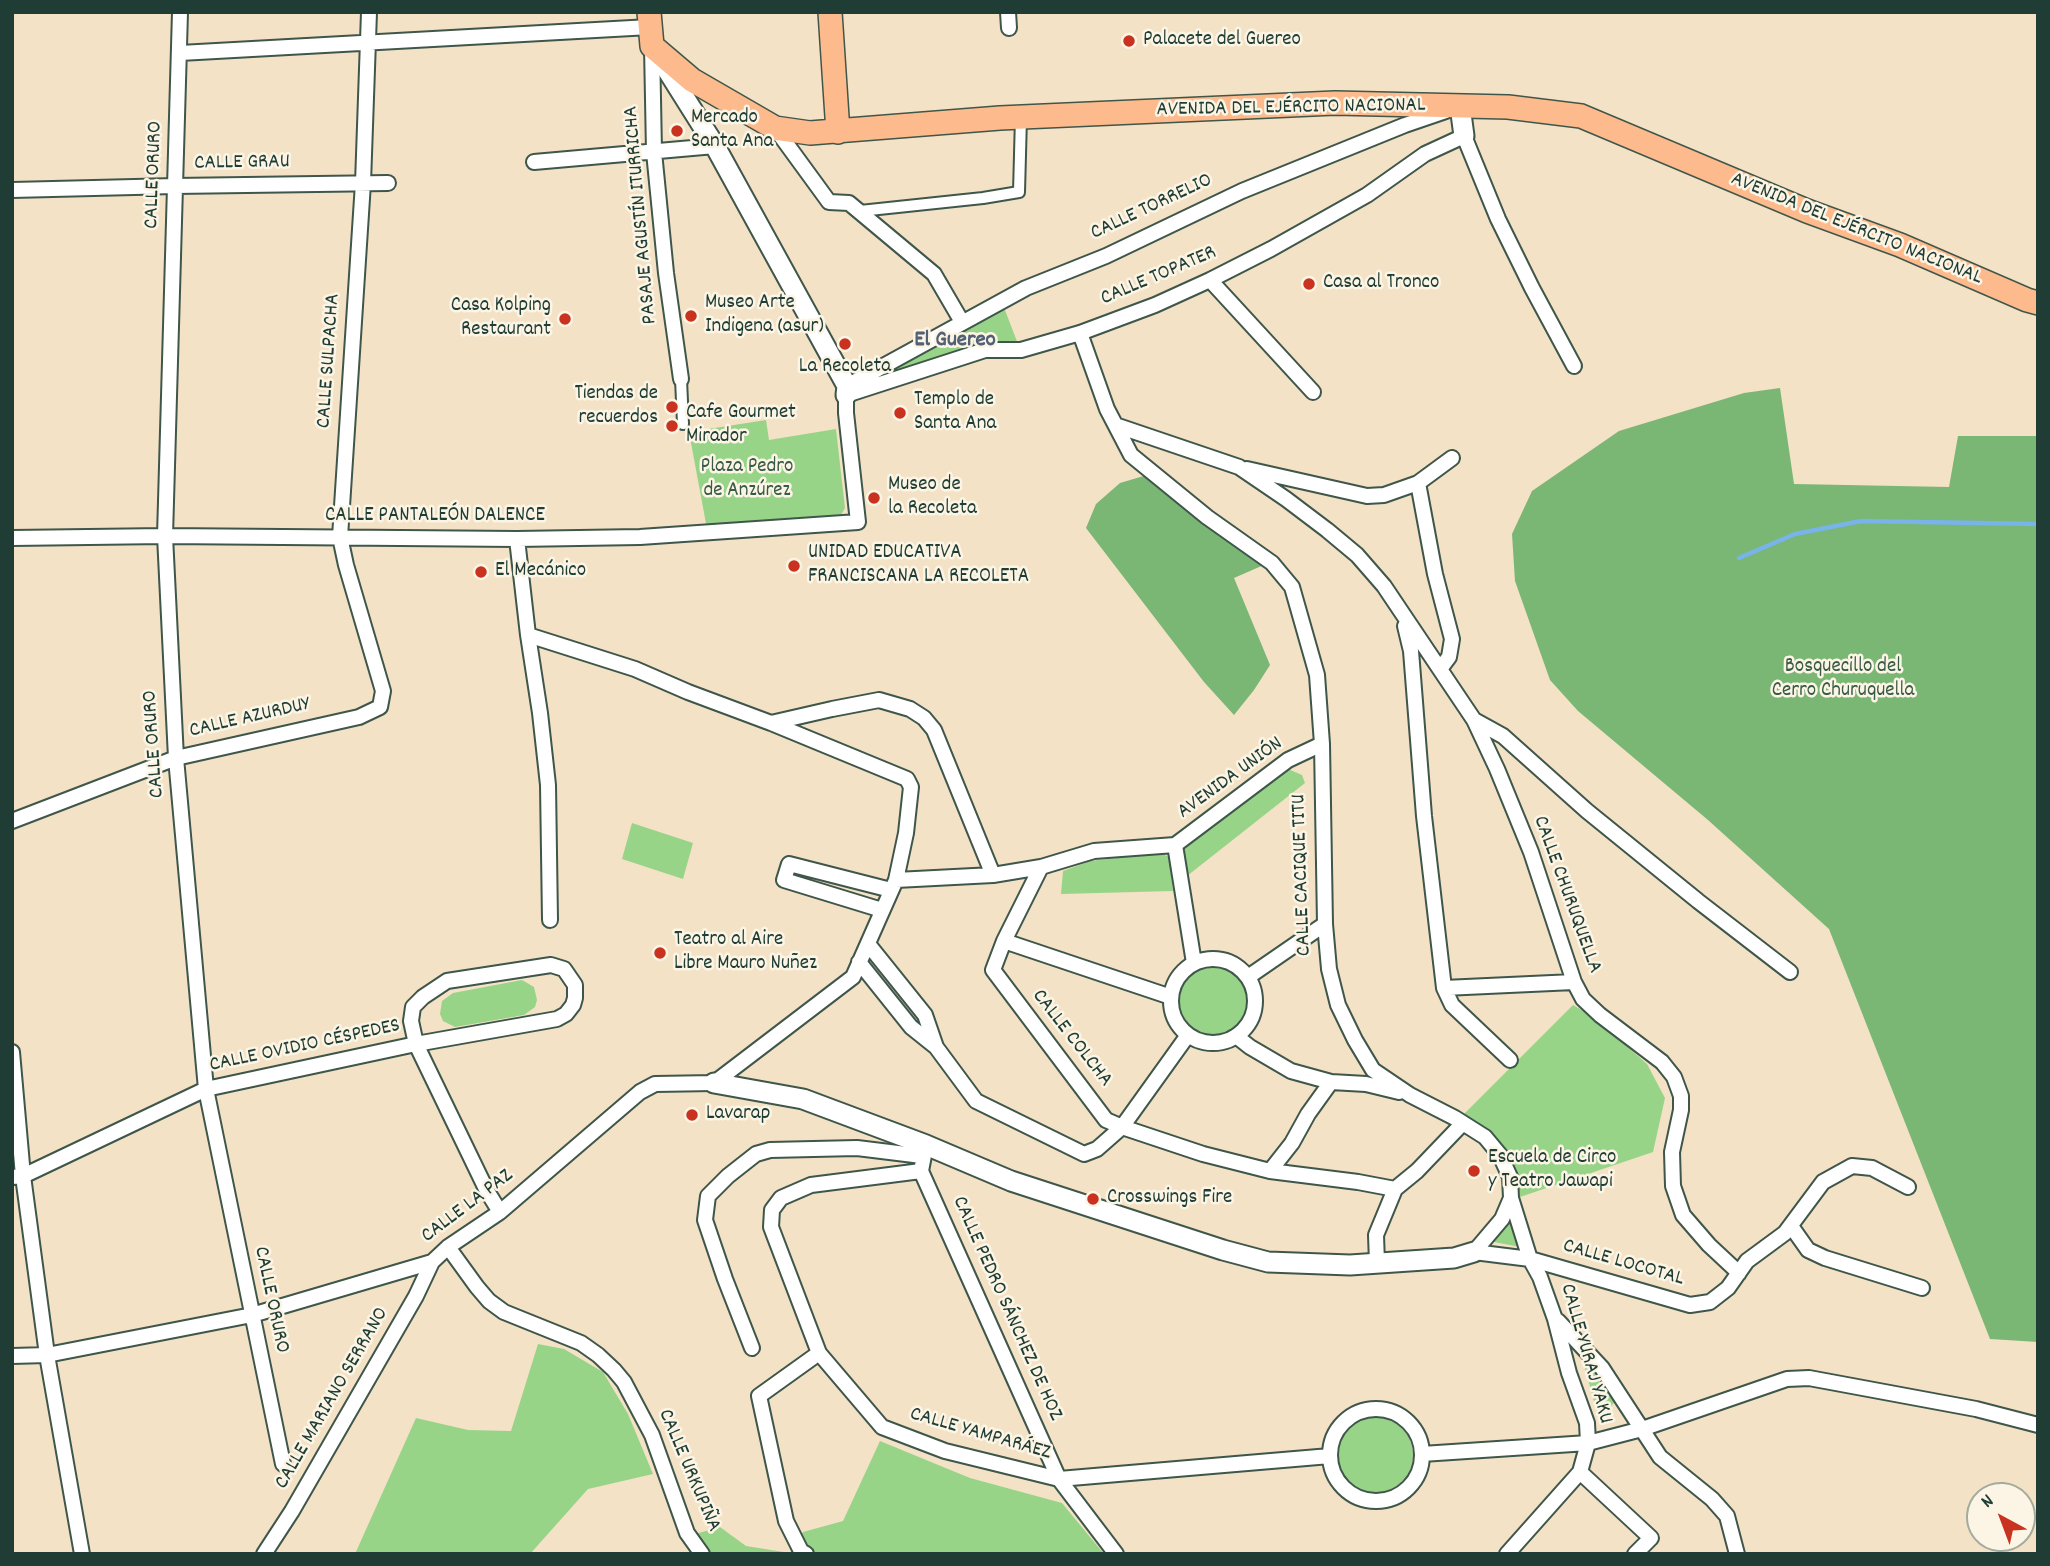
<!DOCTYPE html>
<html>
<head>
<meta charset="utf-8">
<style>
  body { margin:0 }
  #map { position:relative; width:2050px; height:1566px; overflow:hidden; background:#f3e2c5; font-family:Dekko,sans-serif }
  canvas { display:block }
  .frame { position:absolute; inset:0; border:14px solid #1f3d34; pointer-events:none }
  .north { position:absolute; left:1966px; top:1482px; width:70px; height:70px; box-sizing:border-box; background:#fcf5e5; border:2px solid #a4ab9e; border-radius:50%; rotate:319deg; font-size:19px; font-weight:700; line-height:28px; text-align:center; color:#1f3d34 }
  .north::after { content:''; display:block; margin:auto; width:24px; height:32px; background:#c8321e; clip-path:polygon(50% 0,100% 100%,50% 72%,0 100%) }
</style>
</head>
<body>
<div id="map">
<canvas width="2050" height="1566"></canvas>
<div class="frame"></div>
<div class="north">N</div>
</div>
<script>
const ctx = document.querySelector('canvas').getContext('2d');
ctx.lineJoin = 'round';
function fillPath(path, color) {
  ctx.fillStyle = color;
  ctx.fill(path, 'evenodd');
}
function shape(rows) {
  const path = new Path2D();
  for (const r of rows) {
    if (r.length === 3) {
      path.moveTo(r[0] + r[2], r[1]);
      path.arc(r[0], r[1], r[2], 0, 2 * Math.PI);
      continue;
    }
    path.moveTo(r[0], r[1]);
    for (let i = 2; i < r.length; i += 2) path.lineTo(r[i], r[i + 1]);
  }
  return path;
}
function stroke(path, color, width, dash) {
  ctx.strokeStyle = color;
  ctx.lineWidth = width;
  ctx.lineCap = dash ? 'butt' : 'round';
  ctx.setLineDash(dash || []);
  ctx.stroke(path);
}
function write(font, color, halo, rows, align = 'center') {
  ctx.font = font + ' Dekko,sans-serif';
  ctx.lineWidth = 5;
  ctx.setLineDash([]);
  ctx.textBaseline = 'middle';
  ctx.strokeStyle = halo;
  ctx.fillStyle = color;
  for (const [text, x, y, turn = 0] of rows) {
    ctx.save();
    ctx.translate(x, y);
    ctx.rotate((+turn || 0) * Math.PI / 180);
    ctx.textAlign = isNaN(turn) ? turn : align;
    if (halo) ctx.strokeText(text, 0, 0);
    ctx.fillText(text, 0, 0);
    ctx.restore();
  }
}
const green = shape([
  [1003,305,1018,344,998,345,986,343,873,379],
  [766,420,769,440,836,429,845,508,841,515,748,528,707,529,689,432],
  [1288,769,1302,775,1305,783,1187,876,1183,848],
  [632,823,693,843,683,879,622,859],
  [1161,853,1169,857,1173,891,1061,894,1063,871,1090,861],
  [1215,999,36],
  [522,980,534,987,537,1000,535,1007,524,1015,455,1027,443,1021,440,1014,442,1001,453,993],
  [1573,1005,1594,1017,1647,1064,1665,1098,1653,1152,1520,1197,1509,1153,1490,1134,1462,1116],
  [1511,1215,1520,1247,1494,1242],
  [538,1344,564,1349,603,1372,628,1414,653,1474,588,1489,530,1554,355,1554,416,1418,468,1430,511,1431],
  [1584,1365,1603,1379,1611,1389,1615,1402,1606,1411,1597,1412],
  [1375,1455,38],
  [880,1441,970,1478,1062,1503,1104,1554,711,1554,695,1534,720,1527,746,1546,790,1553,803,1532,843,1521]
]);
const forest = shape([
  [1780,388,1794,484,1949,487,1958,436,2038,436,2038,1342,1990,1339,1829,929,1708,820,1578,711,1550,680,1515,581,1512,534,1532,491,1619,431,1744,393],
  [1147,475,1221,536,1266,564,1234,578,1270,665,1254,690,1234,715,1204,682,1086,528,1096,504,1120,483]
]);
const stream = shape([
  [1739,558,1795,534,1861,521,2038,524]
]);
const pedestrian = shape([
  [860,211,983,198,1019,192,1021,117],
  [681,379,683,424]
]);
const minor = shape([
  [180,12,165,536,176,758,206,1089,283,1464],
  [1008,12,1009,28],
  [652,46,654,152,666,273,681,379],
  [180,53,650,27],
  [775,128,829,202,849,203,934,274,962,322],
  [534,162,715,146],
  [12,190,175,186,388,183],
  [1210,280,1313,392],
  [1080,333,1107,409,1131,455,1207,517,1272,563,1292,587,1317,675,1322,744,1325,924,1329,969,1338,1005,1355,1040,1373,1070,1410,1095,1455,1118,1485,1137,1500,1155,1510,1177,1511,1198,1502,1219,1474,1252],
  [847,386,1026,288,1106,256,1242,191,1405,125,1446,111],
  [1118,426,1239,467,1286,499,1327,530,1357,555,1384,586,1474,720,1497,769,1531,852,1574,982,1583,999,1600,1015,1662,1062,1674,1077,1681,1096,1681,1110,1672,1152,1673,1186,1683,1215,1709,1245,1739,1273],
  [1247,469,1367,496,1384,495,1418,483,1452,458],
  [1418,483,1435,574,1452,639,1449,657,1440,669],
  [12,538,165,536,517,539,640,537,858,522,846,413,846,395,985,350,1021,350,1080,333,1155,305,1210,280,1271,249,1367,195,1425,154,1464,136,1498,219,1532,288,1574,366],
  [517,539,528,635,540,713,548,785,550,920],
  [1405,626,1411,651,1424,816,1444,988,1452,1005,1510,1060],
  [1474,720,1503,736,1587,811,1698,901,1790,972],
  [771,723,832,709,879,700,910,709,924,718,934,730,993,875],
  [12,821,176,758,359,717,380,707,383,691,346,565,340,537,363,183,369,12],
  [1175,845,1194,963],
  [1041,867,1004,941,993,970,1106,1120,1122,1127,1203,1154,1270,1171,1358,1182,1395,1189],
  [896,880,993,875,1041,867,1094,851,1175,845,1288,760,1322,744],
  [882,910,784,880,789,864,891,890],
  [1004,941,1171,997],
  [868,944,925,1015,936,1047],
  [1213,1001,42],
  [859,962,911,1027,936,1047,976,1101,1084,1154,1097,1149,1122,1127,1188,1035],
  [1248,977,1325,924],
  [1444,988,1574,982],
  [1236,1036,1250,1047,1291,1071,1331,1082,1366,1084,1399,1092],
  [12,1052,23,1176,47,1355,82,1554],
  [926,1145,921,1171,1059,1479,1116,1554],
  [921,1171,811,1185,781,1198,772,1210,771,1227,819,1353,882,1427,945,1451,1059,1479,1330,1456],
  [1270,1171,1292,1143,1308,1114,1331,1082],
  [12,1177,23,1176,206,1089,416,1044,557,1019,566,1014,573,1005,575,998,575,985,564,969,551,965,447,981,423,997,413,1007,411,1021,416,1044,487,1191,500,1212],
  [1791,1226,1808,1250,1825,1258,1922,1288],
  [448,1247,477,1287,489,1301,504,1312,581,1343,598,1355,614,1370,624,1382,652,1435,687,1533,702,1554],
  [1474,1252,1530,1259,1690,1305,1710,1302,1728,1288,1747,1261,1785,1233,1823,1182,1852,1166,1872,1168,1908,1187],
  [1377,1263,1376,1235,1395,1189,1417,1171,1463,1123],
  [1558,1321,1602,1368,1660,1457,1712,1499,1727,1516,1737,1554],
  [752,1348,725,1279,705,1220,708,1196,728,1176,756,1154,770,1150,857,1148,922,1156],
  [12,1356,47,1355,252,1315,432,1262,448,1247,500,1212,640,1092,655,1084,714,1083,853,977,896,880,906,833,911,787,907,779,771,723,688,692,635,669,528,635],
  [1376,1455,46],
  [1422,1454,1588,1443,1642,1429,1787,1379,1809,1378,1976,1409,2038,1425],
  [1580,1472,1651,1538,1635,1554],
  [264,1554,292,1511,416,1296,432,1262],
  [806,1554,801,1551,786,1521,759,1396,819,1353],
  [1507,1554,1580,1472,1588,1443,1587,1423,1569,1373,1555,1319,1540,1277,1530,1259,1511,1198]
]);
const tertiary = shape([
  [659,57,715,146,847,386,846,395],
  [1460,106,1464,136],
  [714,1083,803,1099,926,1145,1011,1181,1223,1250,1268,1262,1350,1265,1454,1258,1474,1252]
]);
const primary = shape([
  [649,12,652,46,692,80,775,128,810,133,1000,118,1335,103,1508,107,1581,116,1807,211,1900,245,2027,300,2038,303],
  [830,12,838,132]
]);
const markers = [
  [1129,41,7,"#c8321e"],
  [677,131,7,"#c8321e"],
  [1309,284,7,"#c8321e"],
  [691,316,7,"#c8321e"],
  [565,319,7,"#c8321e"],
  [845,344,7,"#c8321e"],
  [672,407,7,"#c8321e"],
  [900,413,7,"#c8321e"],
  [672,426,7,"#c8321e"],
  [874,498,7,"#c8321e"],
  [794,566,7,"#c8321e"],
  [481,572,7,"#c8321e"],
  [660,953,7,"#c8321e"],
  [692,1115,7,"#c8321e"],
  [1474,1171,7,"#c8321e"],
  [1093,1199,7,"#c8321e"]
];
const poiNames = [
  ["Palacete del Guereo",1143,41],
  ["Mercado",691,119],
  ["Santa Ana",691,143],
  ["Casa al Tronco",1323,284],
  ["Museo Arte",705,304],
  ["Indigena (asur)",705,328],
  ["Casa Kolping",551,307,"right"],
  ["Restaurant",551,331,"right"],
  ["La Recoleta",845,368,"center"],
  ["Tiendas de",658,395,"right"],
  ["recuerdos",658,419,"right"],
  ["Templo de",914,401],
  ["Santa Ana",914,425],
  ["Cafe Gourmet",686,414],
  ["Mirador",686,438],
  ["Museo de",888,486],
  ["la Recoleta",888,510],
  ["UNIDAD EDUCATIVA",808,554],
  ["FRANCISCANA LA RECOLETA",808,578],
  ["El Mecánico",495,572],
  ["Teatro al Aire",674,941],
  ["Libre Mauro Nuñez",674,965],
  ["Lavarap",706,1115],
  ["Escuela de Circo",1488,1159],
  ["y Teatro Jawapi",1488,1183],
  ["Crosswings Fire",1107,1199]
];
const streetNames = [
  ["AVENIDA DEL EJÉRCITO NACIONAL",1291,109,-1],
  ["CALLE GRAU",242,164,-1],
  ["CALLE ORURO",155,175,-88],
  ["CALLE TORRELIO",1152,208,-25],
  ["PASAJE AGUSTÍN ITURRICHA",642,215,-95],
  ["AVENIDA DEL EJÉRCITO NACIONAL",1856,230,22],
  ["CALLE TOPATER",1159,277,-23],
  ["CALLE SULPACHA",330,361,-86],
  ["CALLE PANTALEÓN DALENCE",435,517],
  ["CALLE AZURDUY",250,719,-13],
  ["CALLE ORURO",155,744,-94],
  ["AVENIDA UNIÓN",1231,779,-36],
  ["CALLE CACIQUE TITU",1303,875,-92],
  ["CALLE CHURUQUELLA",1566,895,70],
  ["CALLE COLCHA",1071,1039,52],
  ["CALLE OVIDIO CÉSPEDES",305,1047,-12],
  ["CALLE LA PAZ",468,1207,-37],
  ["CALLE LOCOTAL",1623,1264,16],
  ["CALLE ORURO",270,1300,78],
  ["CALLE PEDRO SÁNCHEZ DE HOZ",1006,1309,66],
  ["CALLE YURAJ YAKU",1585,1354,74],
  ["CALLE MARIANO SERRANO",333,1399,-60],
  ["CALLE YAMPARÁEZ",980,1435,16],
  ["CALLE URKUPIÑA",688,1471,67]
];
const parkNames = [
  ["Plaza Pedro",747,468],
  ["de Anzúrez",747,492],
  ["Bosquecillo del",1843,668],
  ["Cerro Churuquella",1843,692]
];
const neighbourhoodNames = [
  ["El Guereo",955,342]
];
fillPath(green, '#98d488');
fillPath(forest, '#7ab674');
stroke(stream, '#78b3e9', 4.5);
stroke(pedestrian, '#3f564a', 14);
stroke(minor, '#3f564a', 18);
stroke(tertiary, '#3f564a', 23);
stroke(primary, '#3f564a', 26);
stroke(pedestrian, '#fff', 10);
stroke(minor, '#fff', 14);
stroke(tertiary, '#fff', 19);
stroke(primary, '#fcba8d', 23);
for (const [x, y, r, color] of markers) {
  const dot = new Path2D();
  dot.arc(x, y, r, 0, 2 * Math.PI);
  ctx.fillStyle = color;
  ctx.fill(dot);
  stroke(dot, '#fcf5e5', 2.5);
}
write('21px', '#1f3d34', '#fcf5e5', poiNames, 'left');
write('21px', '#1f3d34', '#fcf5e5', streetNames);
write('21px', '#375b45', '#fcf5e5', parkNames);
write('bold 23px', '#526174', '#fcf5e5', neighbourhoodNames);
</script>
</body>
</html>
